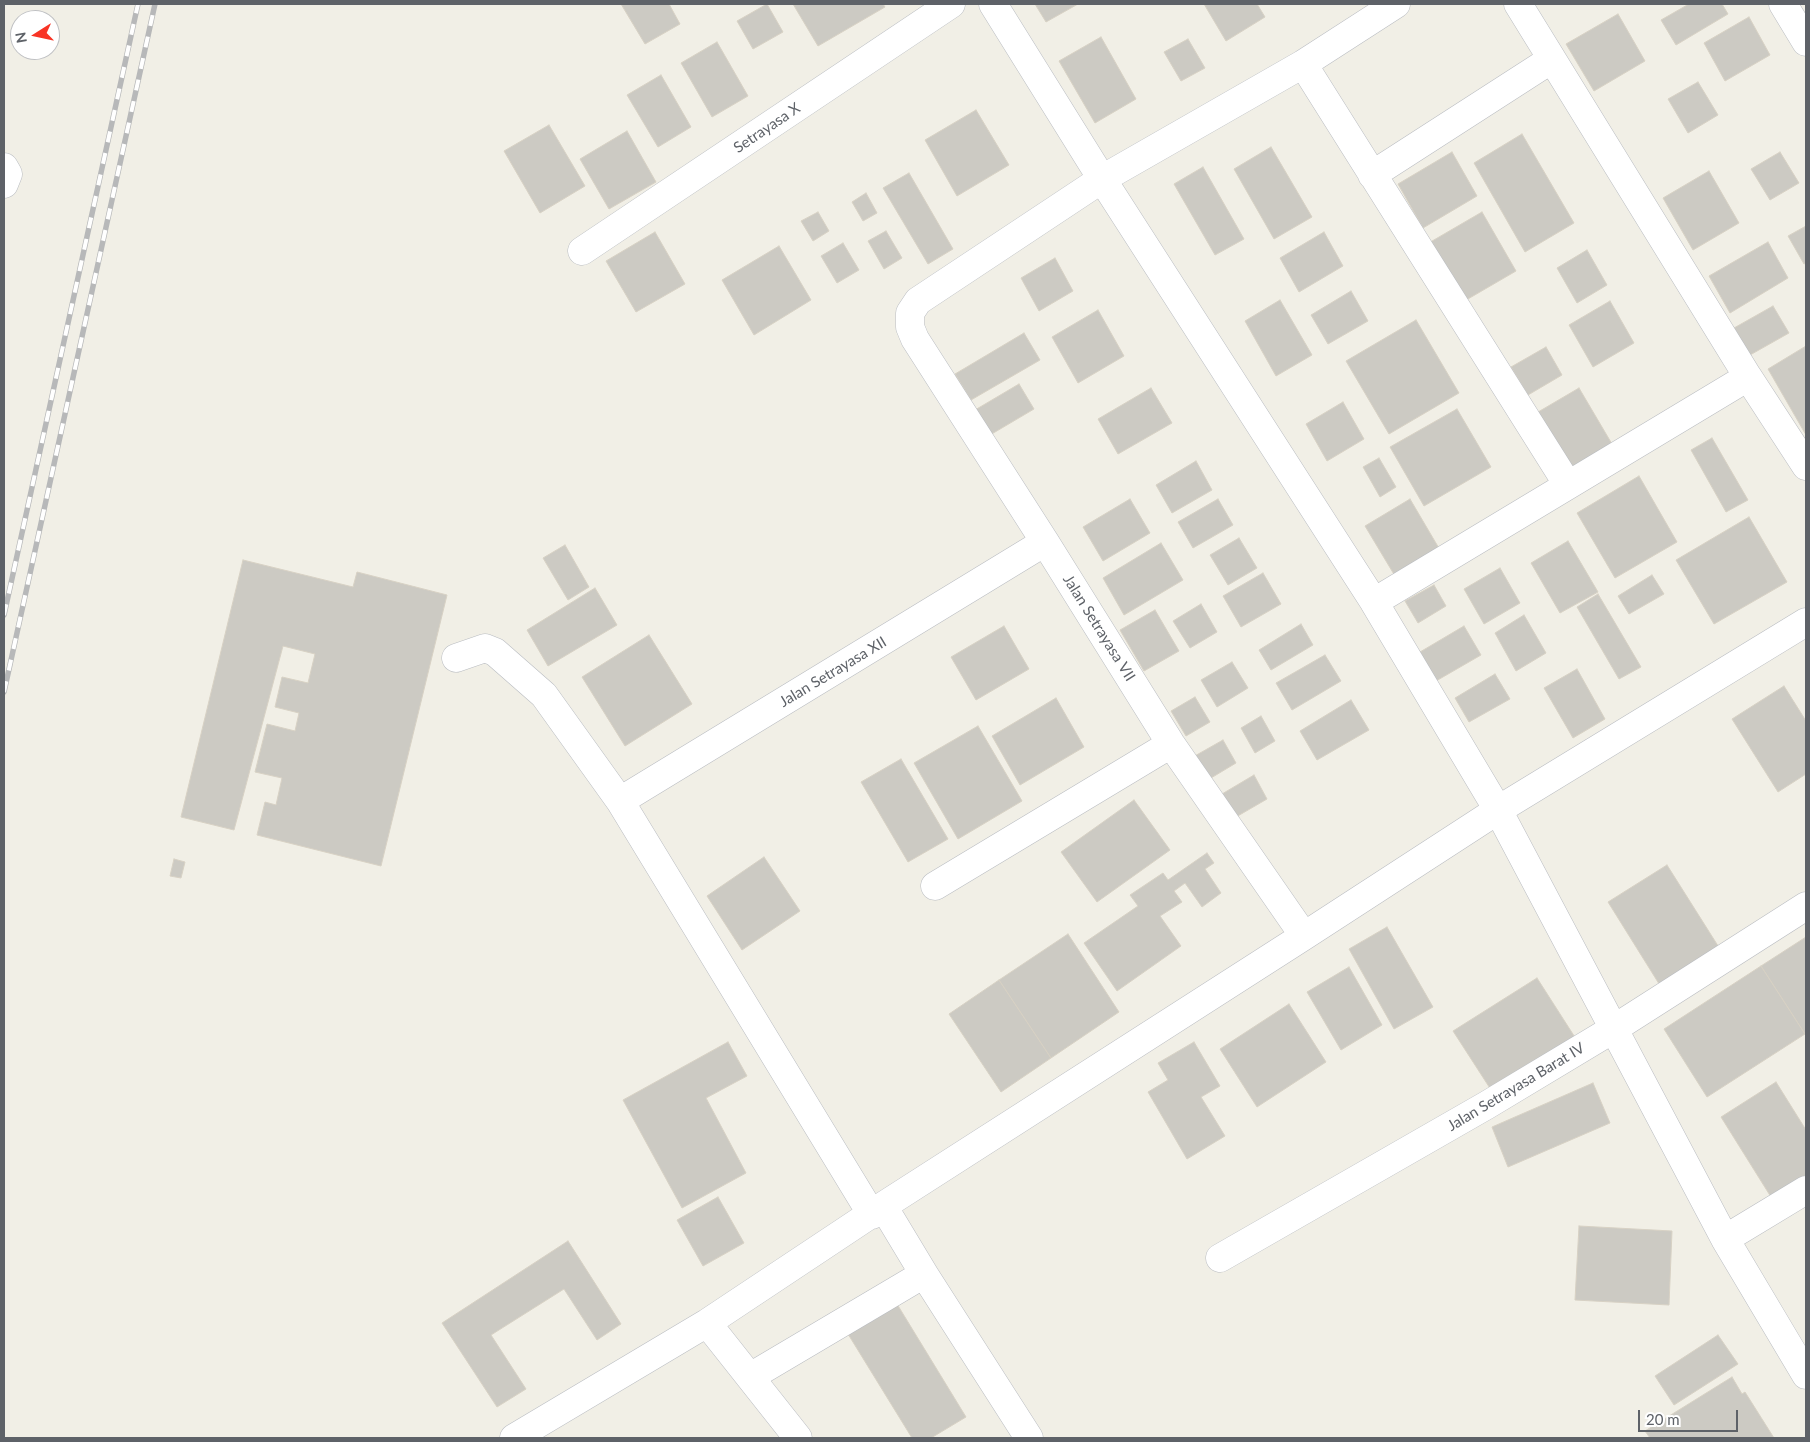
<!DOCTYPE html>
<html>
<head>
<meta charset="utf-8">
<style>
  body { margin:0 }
  #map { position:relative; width:1810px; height:1442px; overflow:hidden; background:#f1efe6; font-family:Lato,sans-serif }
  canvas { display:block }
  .frame { position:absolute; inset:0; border:5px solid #5e6268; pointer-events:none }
  .north { position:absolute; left:10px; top:10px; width:50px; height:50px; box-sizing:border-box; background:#fff; border:1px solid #bfc0c3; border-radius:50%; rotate:260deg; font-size:14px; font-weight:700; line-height:20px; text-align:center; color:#5e6268 }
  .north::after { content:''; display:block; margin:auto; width:18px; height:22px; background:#f83425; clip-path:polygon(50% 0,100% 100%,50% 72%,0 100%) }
  .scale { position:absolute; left:1638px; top:1410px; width:100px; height:22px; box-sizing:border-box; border:2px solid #5e6268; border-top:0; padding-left:6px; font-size:15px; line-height:18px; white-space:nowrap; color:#5e6268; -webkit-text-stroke:4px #fff; paint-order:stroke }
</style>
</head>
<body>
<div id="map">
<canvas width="1810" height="1442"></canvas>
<div class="frame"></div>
<div class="north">N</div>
<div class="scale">20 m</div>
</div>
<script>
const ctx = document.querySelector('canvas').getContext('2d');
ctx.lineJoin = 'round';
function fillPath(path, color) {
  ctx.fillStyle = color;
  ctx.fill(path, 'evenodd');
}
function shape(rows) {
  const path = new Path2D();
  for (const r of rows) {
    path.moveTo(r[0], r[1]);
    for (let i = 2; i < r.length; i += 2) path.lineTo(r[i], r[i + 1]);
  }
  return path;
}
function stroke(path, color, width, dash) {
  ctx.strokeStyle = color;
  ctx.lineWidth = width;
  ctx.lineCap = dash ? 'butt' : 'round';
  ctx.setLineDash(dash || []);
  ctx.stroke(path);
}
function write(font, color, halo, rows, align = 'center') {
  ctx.font = font + ' Lato,sans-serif';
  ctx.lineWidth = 4.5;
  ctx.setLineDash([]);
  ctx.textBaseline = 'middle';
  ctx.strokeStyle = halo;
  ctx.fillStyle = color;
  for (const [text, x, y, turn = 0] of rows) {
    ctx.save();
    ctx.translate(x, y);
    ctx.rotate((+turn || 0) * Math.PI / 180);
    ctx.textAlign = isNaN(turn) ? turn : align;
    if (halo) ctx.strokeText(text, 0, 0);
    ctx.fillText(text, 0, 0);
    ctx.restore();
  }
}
const building = shape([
  [621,4,669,4,680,24,645,44,621,4],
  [767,4,783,32,753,49,737,21,767,4],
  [793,4,883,4,885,7,818,46,793,4],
  [1035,4,1078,4,1046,22,1035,4],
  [1204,4,1257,4,1265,17,1226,41,1204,4],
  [1689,4,1722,4,1728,14,1676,45,1661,20,1689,4],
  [1618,14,1645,61,1594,91,1566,44,1618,14],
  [1749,17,1770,55,1725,81,1704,43,1749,17],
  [1101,37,1136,99,1095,123,1059,61,1101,37],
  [1188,39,1205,68,1181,81,1164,52,1188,39],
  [717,42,748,96,712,117,681,63,717,42],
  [661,75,691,127,658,147,627,95,661,75],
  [1698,82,1718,115,1688,133,1668,99,1698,82],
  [976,110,1009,165,957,196,925,140,976,110],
  [549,125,585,186,540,213,504,151,549,125],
  [627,131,656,182,609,209,580,159,627,131],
  [1522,134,1574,223,1525,252,1474,163,1522,134],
  [1271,147,1312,217,1274,239,1234,169,1271,147],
  [1452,152,1477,196,1423,228,1398,184,1452,152],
  [1780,152,1799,183,1770,200,1751,169,1780,152],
  [1203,167,1244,239,1215,255,1174,184,1203,167],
  [1709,171,1739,223,1693,250,1663,198,1709,171],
  [909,173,953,249,928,264,883,188,909,173],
  [866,193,877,213,863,221,852,202,866,193],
  [818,212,829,231,813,241,801,221,818,212],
  [1482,212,1516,271,1461,303,1427,244,1482,212],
  [1806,226,1806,263,1804,264,1788,236,1806,226],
  [886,231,902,258,884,269,868,241,886,231],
  [655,232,685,284,636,312,606,261,655,232],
  [1324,232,1343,266,1299,292,1280,258,1324,232],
  [1768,242,1788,278,1730,313,1709,276,1768,242],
  [843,243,859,270,837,283,821,256,843,243],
  [779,246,811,300,754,335,722,280,779,246],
  [1587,250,1607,285,1577,303,1557,268,1587,250],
  [1055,258,1073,291,1039,311,1021,278,1055,258],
  [1351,291,1368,321,1328,344,1311,315,1351,291],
  [1280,300,1312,355,1276,376,1245,321,1280,300],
  [1610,301,1634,343,1593,367,1569,325,1610,301],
  [1773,306,1789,333,1750,355,1734,328,1773,306],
  [1098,310,1124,356,1078,383,1052,337,1098,310],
  [1416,320,1459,393,1389,434,1346,361,1416,320],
  [1024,333,1040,360,971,400,955,374,1024,333],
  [1806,346,1806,435,1768,369,1806,346],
  [1546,347,1562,375,1528,395,1511,367,1546,347],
  [1019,384,1034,409,990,435,975,410,1019,384],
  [1151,388,1172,423,1118,454,1098,419,1151,388],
  [1579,388,1612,444,1566,471,1533,415,1579,388],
  [1343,402,1364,439,1327,461,1306,424,1343,402],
  [1457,409,1491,467,1424,506,1390,447,1457,409],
  [1712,438,1748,500,1726,512,1691,450,1712,438],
  [1379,458,1396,487,1380,497,1363,467,1379,458],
  [1196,461,1212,490,1172,513,1156,485,1196,461],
  [1639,476,1677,542,1615,578,1577,513,1639,476],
  [1130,499,1150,533,1103,561,1083,527,1130,499],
  [1218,499,1233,525,1193,548,1178,522,1218,499],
  [1410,499,1440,550,1395,576,1365,526,1410,499],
  [1749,517,1787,582,1714,624,1676,560,1749,517],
  [1239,538,1257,568,1228,585,1210,555,1239,538],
  [1568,541,1598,592,1560,613,1531,563,1568,541],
  [1161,543,1183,580,1124,615,1103,578,1161,543],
  [565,545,589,587,568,600,543,558,565,545],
  [243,560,353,587,357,572,447,595,381,866,257,835,265,802,276,805,282,778,255,772,267,724,295,731,299,713,275,707,282,677,308,683,315,654,283,646,234,830,181,817,243,560],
  [1500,568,1520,603,1484,624,1464,589,1500,568],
  [1263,573,1281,604,1241,627,1223,596,1263,573],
  [1652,575,1664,594,1629,614,1618,596,1652,575],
  [1434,585,1446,606,1418,623,1405,601,1434,585],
  [595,588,617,625,548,666,527,630,595,588],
  [1598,594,1641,667,1619,679,1577,607,1598,594],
  [1201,604,1217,632,1190,648,1173,621,1201,604],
  [1155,610,1179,651,1144,671,1120,630,1155,610],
  [1524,615,1546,653,1516,671,1495,633,1524,615],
  [1301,624,1313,645,1271,670,1259,650,1301,624],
  [1004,626,1029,669,976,700,951,657,1004,626],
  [1464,626,1481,655,1436,681,1420,652,1464,626],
  [649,635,692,704,625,746,582,677,649,635],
  [1325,655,1341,681,1292,710,1276,683,1325,655],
  [1232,662,1248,688,1217,707,1201,680,1232,662],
  [1577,669,1605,719,1573,738,1544,688,1577,669],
  [1495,674,1510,699,1469,722,1455,698,1495,674],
  [1784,686,1806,721,1806,774,1778,792,1732,719,1784,686],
  [1195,697,1210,722,1186,736,1171,711,1195,697],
  [1056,698,1084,747,1020,785,992,736,1056,698],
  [1351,700,1369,730,1317,760,1300,731,1351,700],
  [1261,716,1275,741,1255,753,1241,728,1261,716],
  [978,726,1022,801,958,839,914,763,978,726],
  [1223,740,1236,763,1206,781,1193,757,1223,740],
  [901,759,948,839,908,862,861,782,901,759],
  [1254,775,1267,799,1236,817,1222,794,1254,775],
  [1134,800,1170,850,1097,902,1061,852,1134,800],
  [1207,853,1214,863,1205,869,1221,893,1202,907,1185,883,1174,891,1182,902,1160,916,1181,946,1117,991,1084,943,1138,906,1130,895,1163,873,1168,880,1207,853],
  [764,857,800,911,742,950,707,896,764,857],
  [174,859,185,862,181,878,170,876,174,859],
  [1667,865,1720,949,1661,987,1608,902,1667,865],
  [1387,927,1433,1007,1394,1029,1349,949,1387,927],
  [1068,934,1119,1012,1051,1058,999,980,1068,934],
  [1806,937,1806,1034,1805,1034,1761,966,1806,937],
  [1761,966,1805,1034,1707,1097,1664,1029,1761,966],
  [1349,967,1382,1025,1341,1050,1307,992,1349,967],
  [1537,978,1578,1042,1495,1096,1453,1031,1537,978],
  [999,980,1051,1058,1001,1092,949,1014,999,980],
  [1289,1004,1326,1062,1257,1107,1220,1049,1289,1004],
  [728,1042,747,1076,706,1098,746,1173,682,1208,623,1100,728,1042],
  [1194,1042,1220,1086,1201,1097,1225,1136,1187,1159,1148,1092,1168,1080,1158,1063,1194,1042],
  [1776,1082,1806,1130,1806,1175,1771,1197,1721,1117,1776,1082],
  [1593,1083,1610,1123,1508,1167,1492,1127,1593,1083],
  [718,1197,744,1243,703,1266,677,1220,718,1197],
  [1579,1226,1672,1231,1669,1305,1575,1300,1579,1226],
  [568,1241,621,1324,597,1340,564,1289,491,1335,526,1389,497,1407,442,1323,568,1241],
  [897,1304,966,1417,931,1438,912,1438,848,1334,897,1304],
  [1718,1335,1738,1364,1674,1405,1655,1376,1718,1335],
  [1732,1377,1742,1394,1745,1392,1774,1438,1650,1438,1645,1431,1732,1377]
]);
const minor = shape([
  [993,4,1102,179,1374,602,1498,810,1725,1239,1806,1375],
  [1518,4,1748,377,1806,466],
  [1783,4,1806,42],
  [1303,64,1568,485],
  [4,167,8,174,4,184],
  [1372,175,1552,59],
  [582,251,951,4],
  [1374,602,1748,377],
  [456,658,485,648,495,652,544,695,620,801,872,1215],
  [620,801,1045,542],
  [935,886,1171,744],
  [1304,936,1171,744,1045,542,915,339,910,327,910,313,918,301,1102,179,1303,64,1396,4],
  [883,1206,924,1274,1029,1438],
  [1725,1239,1806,1190],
  [1220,1258,1487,1105,1615,1028,1806,906],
  [707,1323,798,1438],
  [750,1377,924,1274],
  [514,1438,707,1323,883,1206,1304,936,1498,810,1806,622]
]);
const rail = shape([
  [4,615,138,4],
  [4,692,155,4]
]);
const streetNames = [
  ["Setrayasa X",767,128,-34],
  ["Jalan Setrayasa VII",1099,628,58],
  ["Jalan Setrayasa XII",833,672,-31],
  ["Jalan Setrayasa Barat IV",1516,1087,-31]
];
fillPath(building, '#cccac3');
stroke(building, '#d7d1c4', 1);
stroke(minor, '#b9bcc1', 29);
stroke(minor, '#fff', 28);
stroke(rail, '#b7b8b9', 5.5);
stroke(rail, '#fff', 4, [11]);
write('15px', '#5e6268', '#fff', streetNames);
</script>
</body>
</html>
